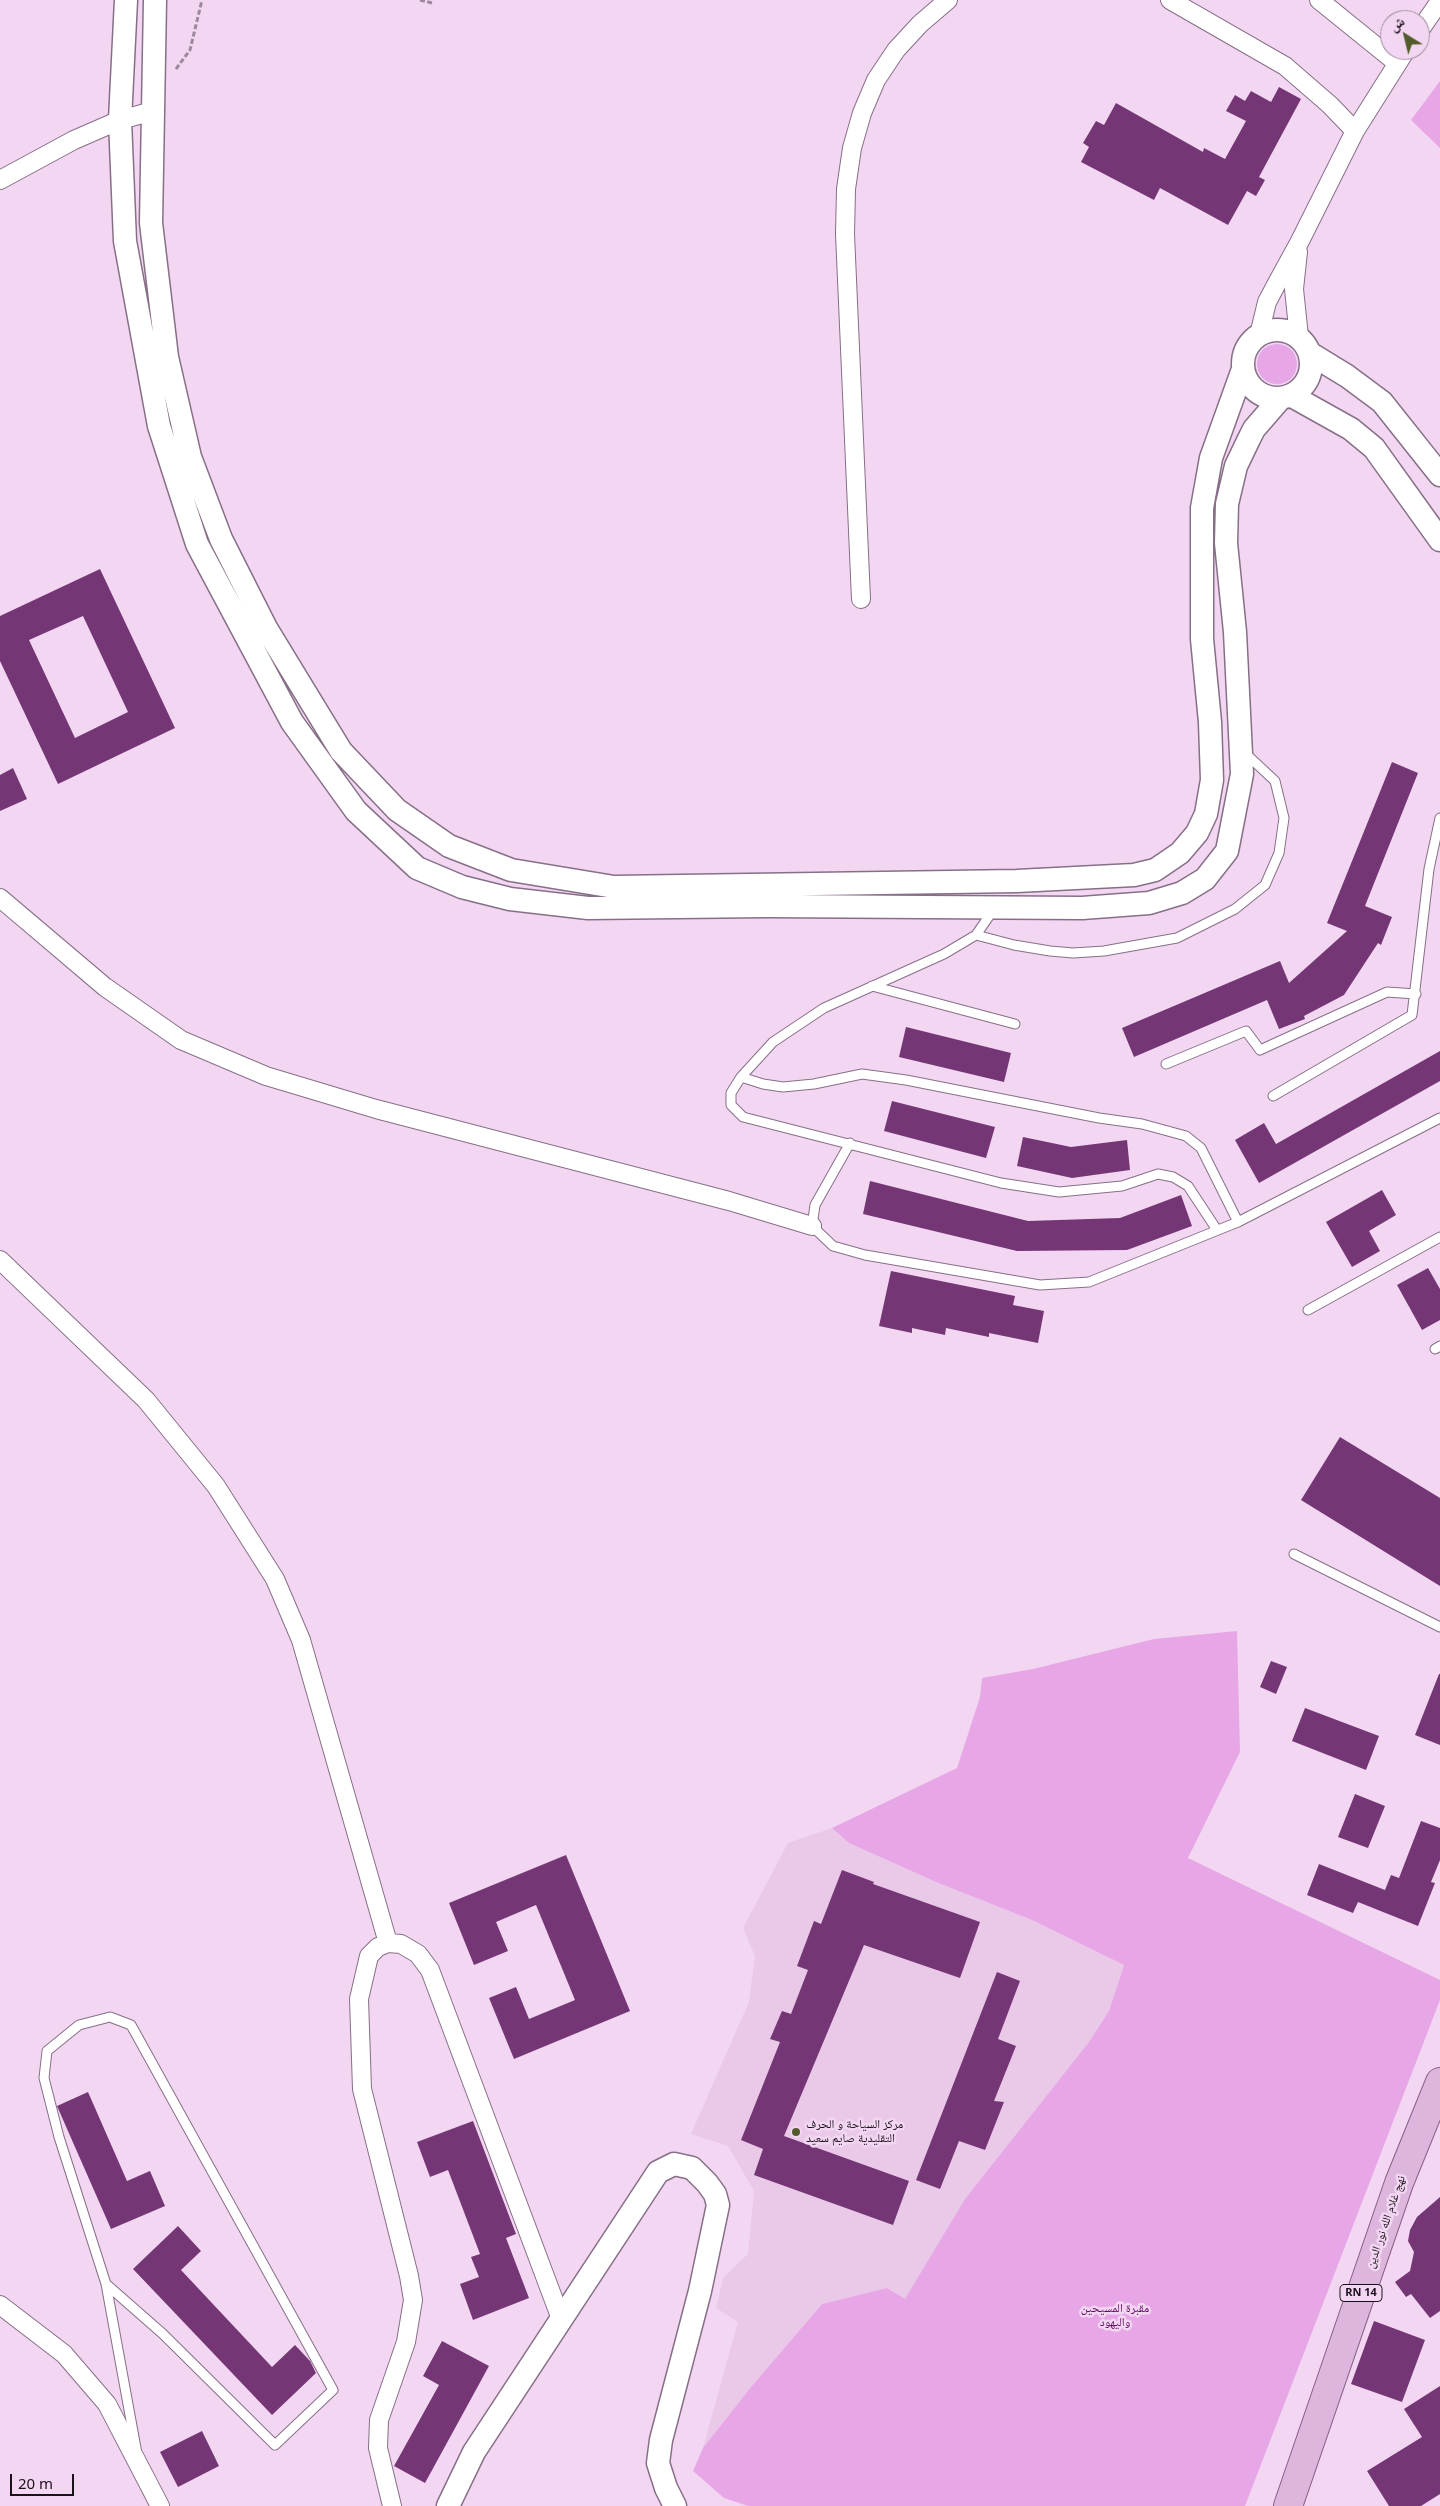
<!DOCTYPE html>
<html>
<head>
<meta charset="utf-8">
<style>
  body { margin:0 }
  #map { position:relative; width:1440px; height:2506px; overflow:hidden; background:#f3d7f2; font-family:"Noto Sans","Noto Naskh Arabic",sans-serif }
  canvas { display:block }
  .north { position:absolute; left:1380px; top:10px; width:50px; height:50px; box-sizing:border-box; background:#f3d7f2; border:1px solid #9d889c; border-radius:50%; rotate:324deg; font-size:14px; font-weight:700; line-height:20px; text-align:center; color:#1b111b }
  .north::after { content:''; display:block; margin:auto; width:18px; height:22px; background:#535b2a; clip-path:polygon(50% 0,100% 100%,50% 72%,0 100%) }
  .scale { position:absolute; left:10px; top:2474px; width:64px; height:22px; box-sizing:border-box; border:2px solid #1b111b; border-top:0; padding-left:6px; font-size:15px; line-height:18px; white-space:nowrap; color:#1b111b; -webkit-text-stroke:4px #f3d7f2; paint-order:stroke }
</style>
</head>
<body>
<div id="map">
<canvas width="1440" height="2506"></canvas>
<div class="north">ش</div>
<div class="scale">20 m</div>
</div>
<script>
const ctx = document.querySelector('canvas').getContext('2d');
ctx.lineJoin = 'round';
function fillPath(path, color) {
  ctx.fillStyle = color;
  ctx.fill(path, 'evenodd');
}
function shape(rows) {
  const path = new Path2D();
  for (const r of rows) {
    if (r.length === 3) {
      path.moveTo(r[0] + r[2], r[1]);
      path.arc(r[0], r[1], r[2], 0, 2 * Math.PI);
      continue;
    }
    path.moveTo(r[0], r[1]);
    for (let i = 2; i < r.length; i += 2) path.lineTo(r[i], r[i + 1]);
  }
  return path;
}
function stroke(path, color, width, dash) {
  ctx.strokeStyle = color;
  ctx.lineWidth = width;
  ctx.lineCap = dash ? 'butt' : 'round';
  ctx.setLineDash(dash || []);
  ctx.stroke(path);
}
function write(font, color, halo, rows, align = 'center') {
  ctx.font = font + ' "Noto Sans","Noto Naskh Arabic",sans-serif';
  ctx.lineWidth = 5;
  ctx.setLineDash([]);
  ctx.textBaseline = 'middle';
  ctx.strokeStyle = halo;
  ctx.fillStyle = color;
  for (const [text, x, y, turn = 0] of rows) {
    ctx.save();
    ctx.translate(x, y);
    ctx.rotate((+turn || 0) * Math.PI / 180);
    ctx.textAlign = isNaN(turn) ? turn : align;
    if (halo) ctx.strokeText(text, 0, 0);
    ctx.fillText(text, 0, 0);
    ctx.restore();
  }
}
const built = shape([
  [832,1828,849,1843,936,1882,1032,1920,1124,1965,1109,2011,1089,2042,965,2199,905,2300,887,2288,822,2304,751,2387,703,2448,738,2322,716,2308,723,2278,748,2254,754,2191,728,2146,691,2134,749,2002,755,1956,743,1928,788,1843]
]);
const green = shape([
  [1440,81,1440,148,1411,120],
  [1277,364,20],
  [1237,1631,1240,1752,1188,1858,1440,1980,1440,2000,1245,2506,748,2506,724,2498,693,2471,703,2448,751,2387,822,2304,887,2288,905,2299,965,2199,1089,2042,1109,2011,1124,1965,1032,1920,936,1882,849,1843,832,1828,957,1768,980,1697,982,1678,1033,1669,1154,1639]
]);
const building = shape([
  [1279,87,1301,99,1259,177,1265,180,1256,196,1247,191,1228,225,1160,188,1154,200,1081,162,1089,147,1083,143,1096,121,1104,125,1116,103,1203,152,1204,148,1225,159,1246,121,1226,111,1235,95,1245,101,1251,91,1271,102],
  [100,569,175,728,58,784,0,661,0,616],
  [83,616,128,712,75,738,29,640],
  [1392,762,1418,773,1365,906,1392,917,1381,945,1378,943,1344,995,1304,1016,1305,1019,1279,1029,1267,1000,1134,1057,1122,1028,1280,961,1289,983,1347,931,1327,923],
  [13,768,27,799,0,811,0,775],
  [906,1027,1011,1053,1004,1082,899,1057],
  [1440,1051,1440,1081,1259,1183,1235,1140,1264,1123,1276,1144],
  [892,1101,995,1127,986,1158,884,1131],
  [1023,1137,1071,1147,1127,1140,1130,1170,1072,1178,1017,1166],
  [870,1181,1028,1221,1120,1218,1181,1195,1192,1226,1127,1250,1017,1251,863,1214],
  [1382,1190,1396,1215,1369,1231,1380,1251,1352,1267,1326,1222],
  [1428,1268,1440,1289,1440,1320,1422,1330,1397,1285],
  [891,1271,1015,1296,1013,1305,1044,1311,1038,1343,989,1333,989,1337,946,1328,945,1335,912,1328,912,1333,879,1326],
  [1340,1437,1440,1498,1440,1586,1301,1500],
  [1271,1661,1287,1667,1276,1694,1260,1687],
  [1439,1674,1440,1674,1440,1745,1415,1735],
  [1305,1708,1379,1736,1366,1770,1292,1741],
  [1355,1794,1385,1806,1368,1848,1338,1837],
  [1421,1821,1440,1828,1440,1860,1431,1882,1435,1883,1418,1926,1358,1902,1353,1913,1307,1895,1319,1864,1385,1890,1391,1875,1399,1878],
  [566,1855,630,2011,514,2059,489,1998,516,1987,529,2019,575,2000,536,1905,496,1922,508,1951,474,1965,449,1903],
  [842,1870,874,1882,873,1884,980,1922,960,1978,864,1945,784,2136,909,2181,893,2225,754,2175,763,2149,741,2140,780,2042,770,2039,782,2011,791,2014,808,1970,797,1966,814,1921,821,1924],
  [997,1972,1020,1981,998,2039,1016,2046,994,2101,1004,2102,985,2150,959,2141,940,2189,916,2180],
  [88,2092,127,2181,150,2171,165,2206,111,2229,57,2106],
  [473,2121,516,2234,506,2238,529,2298,473,2320,460,2284,479,2277,471,2257,480,2254,448,2170,430,2177,417,2142],
  [1440,2197,1440,2311,1430,2318,1411,2294,1406,2297,1395,2282,1410,2271,1414,2252,1408,2241,1410,2230,1417,2217],
  [178,2226,201,2251,181,2270,272,2367,295,2345,310,2361,316,2373,272,2415,133,2269],
  [1374,2321,1425,2340,1402,2402,1351,2384],
  [442,2341,489,2366,425,2483,394,2466,439,2385,423,2376],
  [1440,2386,1440,2494,1421,2506,1389,2506,1367,2471,1422,2437,1404,2409],
  [202,2431,219,2466,178,2487,160,2452]
]);
const path = shape([
  [420,0,432,3],
  [176,69,190,50,202,0]
]);
const service = shape([
  [994,909,976,935,944,954,824,1008,773,1042,741,1077,731,1093,731,1105,743,1117,1001,1183,1059,1192,1122,1186,1158,1174,1173,1177,1188,1186,1217,1230],
  [976,935,1014,945,1050,951,1073,953,1104,951,1177,938,1235,909,1265,885,1279,853,1284,818,1275,781,1245,753],
  [872,986,1015,1024],
  [1166,1064,1246,1031,1260,1050,1387,992,1416,994],
  [741,1077,763,1084,783,1087,814,1084,862,1074,906,1080,1099,1118,1142,1124,1186,1136,1201,1148,1238,1222],
  [1273,1096,1412,1015,1429,869,1440,818],
  [850,1143,815,1205,812,1226,833,1246,865,1255,1040,1285,1089,1282,1238,1222,1440,1118],
  [1308,1310,1440,1237],
  [1435,1349,1440,1346],
  [1294,1554,1440,1627],
  [106,2284,163,2334,275,2445,333,2390,131,2025,110,2017,79,2025,47,2051,44,2078,59,2137,106,2284,136,2448]
]);
const minor = shape([
  [1170,0,1285,66,1330,105,1355,131],
  [1319,0,1397,63],
  [1420,30,1440,1],
  [0,180,74,140,120,120,153,111],
  [1298,252,1294,289,1299,337],
  [1259,335,1267,302,1276,285,1300,241,1355,131,1406,50],
  [861,599,845,234,846,189,852,148,862,113,876,80,896,50,920,24,948,0],
  [0,898,105,987,181,1040,266,1076,376,1109,729,1201,812,1226],
  [0,1260,146,1400,216,1486,275,1579,301,1640,388,1943],
  [0,2305,64,2354,107,2404,160,2506],
  [392,2506,378,2448,379,2420,406,2342,413,2300,409,2276,362,2089,359,1999,369,1956,378,1947,388,1943,401,1944,418,1954,430,1970,561,2319]
]);
const tertiary = shape([
  [126,0,120,120,125,241,159,426,197,544,292,722,356,811,417,868,462,887,510,899,588,908,767,906,1082,908,1149,903,1182,893,1205,879,1227,851,1242,774,1235,632,1226,543,1227,504,1236,466,1248,441,1254,429,1280,399],
  [155,0,151,223,167,357,190,457,221,539,266,628,341,751,397,810,449,846,511,870,614,887,1017,881,1134,875,1155,870,1180,853,1197,833,1206,814,1212,780,1210,722,1202,639,1202,508,1211,458,1243,369],
  [1277,364,34],
  [1311,354,1347,376,1382,402,1440,475],
  [1292,396,1351,429,1374,448,1440,540],
  [448,2506,474,2452,658,2172,674,2164,692,2168,707,2183,715,2194,718,2205,700,2291,661,2440,658,2463,666,2488,675,2506]
]);
const primary = shape([
  [1288,2506,1399,2183,1440,2082]
]);
const markers = [
  [796,2132,5,"#535b2a"]
];
const shields = [
  [1361,2293,42]
];
const shieldNames = [
  ["RN 14",1361,2293]
];
const poiNames = [
  ["مركز السياحة و الحرف",806,2125],
  ["التقليدية صايم سعيد",806,2139]
];
const streetNames = [
  ["نهج غلام الله نور الدين",1386,2222,-71]
];
const parkNames = [
  ["مقبرة المسيحين",1115,2309],
  ["واليهود",1115,2323]
];
fillPath(built, '#e9c8e8');
fillPath(green, '#e7a6e6');
fillPath(building, '#753676');
stroke(service, '#876f87', 11);
stroke(minor, '#876f87', 20);
stroke(tertiary, '#876f87', 25);
stroke(primary, '#8a5d8a', 30);
stroke(path, '#9d889d', 3, [5, 2.5]);
stroke(service, '#fff', 9);
stroke(minor, '#fff', 18);
stroke(tertiary, '#fff', 22);
stroke(primary, '#ddb6dd', 28);
for (const [x, y, r, color] of markers) {
  const dot = new Path2D();
  dot.arc(x, y, r, 0, 2 * Math.PI);
  ctx.fillStyle = color;
  ctx.fill(dot);
  stroke(dot, '#f3d7f2', 2);
}
for (const [x, y, w] of shields) {
  const box = new Path2D();
  box.roundRect(x - w / 2, y - 8.5, w, 17, 4);
  ctx.fillStyle = '#f3d7f2';
  ctx.fill(box);
  stroke(box, '#1b111b', 1);
}
write('bold 11px', '#1b111b', null, shieldNames);
write('12px', '#1b111b', '#f3d7f2', poiNames, 'left');
write('12px', '#1b111b', '#f3d7f2', streetNames);
write('12px', '#600762', '#f3d7f2', parkNames);
</script>
</body>
</html>
